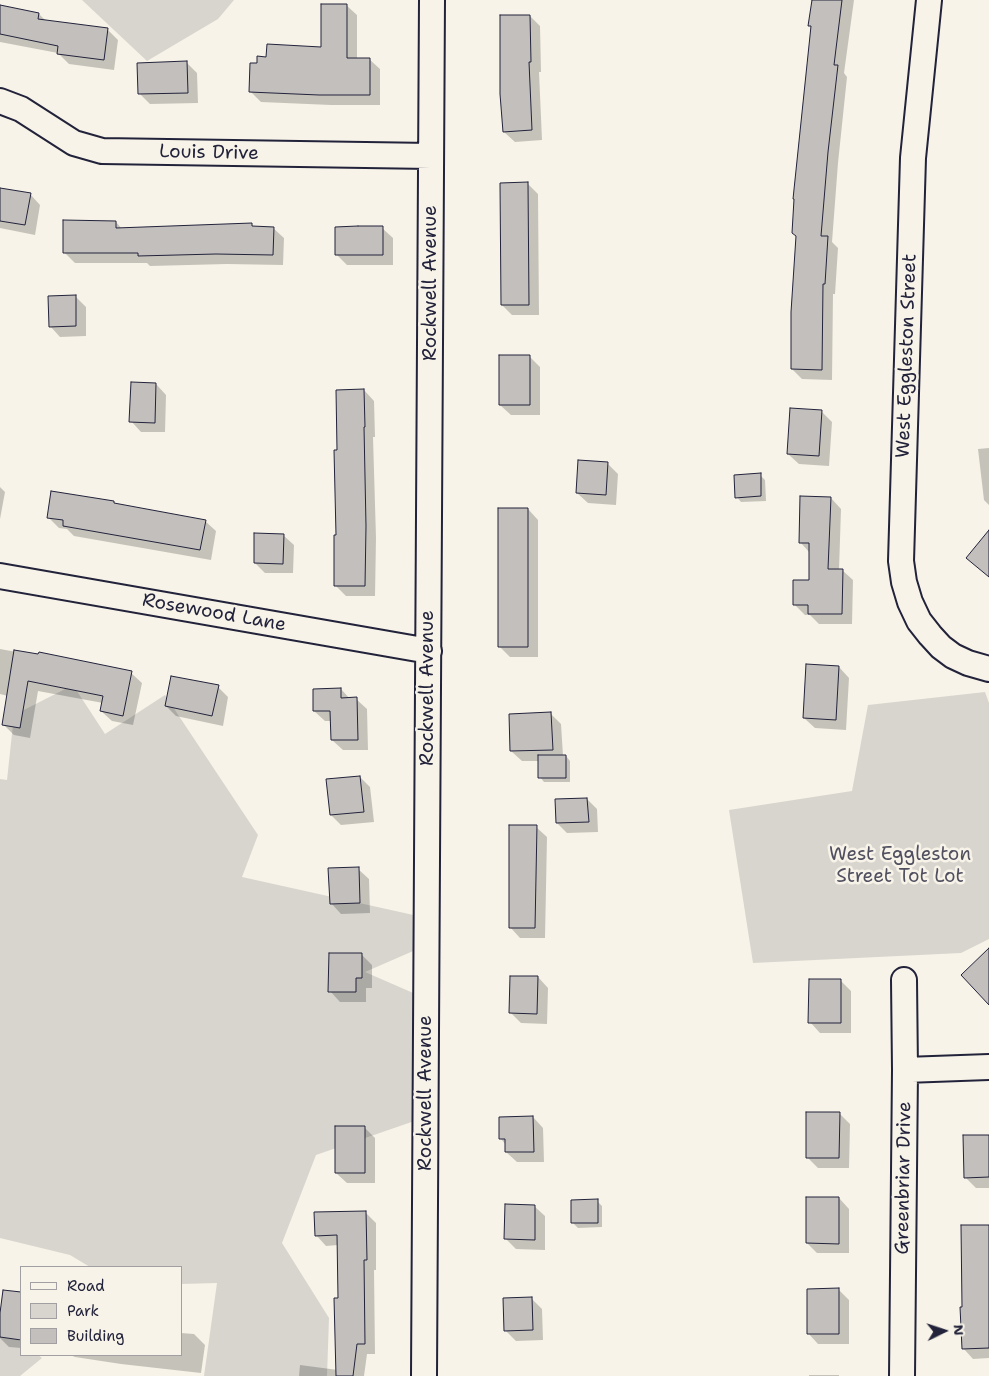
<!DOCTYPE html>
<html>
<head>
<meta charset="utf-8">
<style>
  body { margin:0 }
  #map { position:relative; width:989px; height:1376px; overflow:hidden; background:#f7f3e8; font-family:"Shantell Sans",sans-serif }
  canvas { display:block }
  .legend { position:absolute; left:20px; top:1266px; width:162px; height:90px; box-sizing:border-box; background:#f7f3e8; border:1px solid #a29fa3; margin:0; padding:6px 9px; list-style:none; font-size:15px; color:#22223b }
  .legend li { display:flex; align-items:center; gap:10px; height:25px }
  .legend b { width:25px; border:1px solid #a29fa3 }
  .north { position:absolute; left:919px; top:1306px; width:50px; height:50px; -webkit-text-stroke:4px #f7f3e8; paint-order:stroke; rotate:86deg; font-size:14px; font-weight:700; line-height:20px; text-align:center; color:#22223b }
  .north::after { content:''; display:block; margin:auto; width:18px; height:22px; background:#22223b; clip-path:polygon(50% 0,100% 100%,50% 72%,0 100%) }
</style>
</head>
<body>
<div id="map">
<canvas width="989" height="1376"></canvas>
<ul class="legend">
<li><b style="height:6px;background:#f7f3e8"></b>Road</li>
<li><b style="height:14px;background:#d8d5cf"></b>Park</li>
<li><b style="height:14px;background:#c2bfbd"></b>Building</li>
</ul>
<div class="north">N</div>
</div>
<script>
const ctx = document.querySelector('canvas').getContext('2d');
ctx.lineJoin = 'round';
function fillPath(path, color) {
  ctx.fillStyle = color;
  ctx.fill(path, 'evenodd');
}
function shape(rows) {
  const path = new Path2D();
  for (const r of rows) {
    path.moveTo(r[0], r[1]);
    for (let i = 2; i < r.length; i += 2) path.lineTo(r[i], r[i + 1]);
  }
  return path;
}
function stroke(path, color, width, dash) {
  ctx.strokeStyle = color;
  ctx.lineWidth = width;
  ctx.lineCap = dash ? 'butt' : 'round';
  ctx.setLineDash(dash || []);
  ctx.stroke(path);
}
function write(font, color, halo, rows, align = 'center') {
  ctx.font = font + ' "Shantell Sans",sans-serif';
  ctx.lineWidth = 5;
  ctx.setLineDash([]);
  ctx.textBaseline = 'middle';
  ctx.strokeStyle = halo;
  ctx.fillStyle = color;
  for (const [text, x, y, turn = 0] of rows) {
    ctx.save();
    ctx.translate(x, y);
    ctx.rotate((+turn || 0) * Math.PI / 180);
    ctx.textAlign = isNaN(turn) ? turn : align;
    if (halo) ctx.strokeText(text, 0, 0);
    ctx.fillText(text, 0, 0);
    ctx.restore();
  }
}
const green = shape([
  [82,0,234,0,218,19,147,61],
  [73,685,105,734,165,695,258,835,242,877,427,918,427,945,365,972,427,999,426,1117,316,1155,282,1243,329,1318,327,1376,204,1376,217,1283,181,1284,181,1267,90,1267,70,1255,0,1238,0,779,7,780,14,715],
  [985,692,989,703,989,939,961,953,753,963,729,810,852,791,868,705],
  [0,1325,21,1342,21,1355,38,1355,42,1358,20,1376,0,1376]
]);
const shadow = shape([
  [813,0,854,0,844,73,847,77,838,163,832,242,838,248,835,294,833,294,832,380,802,379,792,369,812,28,810,26],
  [346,5,357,15,357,59,369,59,380,69,380,105,331,105,261,102,250,91,258,64,267,58,322,49],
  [0,7,39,14,47,22,107,29,118,40,114,70,69,64,58,53,0,42],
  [530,16,540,26,541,72,539,72,542,140,515,142,504,132],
  [187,63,197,73,198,103,150,104,140,94],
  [528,184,538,194,539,315,512,315,502,305],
  [0,189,30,194,40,205,35,235,0,228],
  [116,222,122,229,251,225,254,228,273,228,284,238,283,265,227,264,150,266,147,263,75,263,64,252],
  [382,228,393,238,393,265,347,265,337,255],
  [75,296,86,307,86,336,60,337,50,326],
  [530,357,540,367,540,415,511,415,500,405],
  [156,384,166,395,165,432,141,432,131,421],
  [364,390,374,401,375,437,373,437,376,538,375,596,346,596,335,585,339,451],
  [821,411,832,422,829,466,799,464,788,454],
  [989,448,989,505,984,500,978,449],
  [607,463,618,474,616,505,588,503,577,493],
  [760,475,765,480,766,501,741,502,737,497],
  [0,487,5,492,0,519],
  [831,498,841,509,839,570,842,570,853,580,852,624,819,624,810,615,805,615,794,604,810,582,810,553,800,542],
  [115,504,205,521,216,531,211,560,74,536,67,529,59,528,48,517],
  [528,509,538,520,538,657,510,657,499,646],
  [283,535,294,545,293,573,265,573,255,563],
  [0,649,131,673,142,683,133,725,112,721,101,711,103,703,38,691,30,738,14,735,4,725,8,696,0,694],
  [839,667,849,678,846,730,815,728,804,718],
  [218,687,228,697,223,726,176,716,166,706],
  [341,689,350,699,356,699,367,709,368,750,343,750,332,740,332,721,325,721,314,711],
  [551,714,561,724,563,756,566,756,570,761,570,782,544,782,540,777,540,761,522,761,511,751],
  [360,777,370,787,374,822,341,825,331,815],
  [587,799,597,809,598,832,567,833,557,823],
  [536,827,547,837,545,938,520,938,510,927],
  [358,869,369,879,370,913,341,914,331,903],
  [362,955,372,965,372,988,366,988,366,1002,340,1002,330,991],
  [538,977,548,988,547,1024,521,1023,510,1012],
  [841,981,851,991,851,1033,820,1033,810,1022],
  [839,1113,850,1124,849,1168,818,1168,808,1158],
  [533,1117,543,1128,544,1162,517,1162,506,1152,506,1145,501,1139],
  [364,1127,375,1138,375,1183,347,1183,336,1173],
  [989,1136,989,1188,976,1188,965,1177],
  [839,1198,849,1209,849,1253,817,1253,807,1243],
  [597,1201,602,1206,602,1227,578,1228,573,1223],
  [534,1206,545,1216,545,1250,516,1249,506,1239],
  [365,1212,376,1223,376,1270,374,1270,375,1354,367,1354,364,1376,299,1376,300,1365,338,1370,340,1299,338,1245,326,1246,316,1235],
  [989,1226,989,1358,973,1359,963,1348],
  [839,1290,849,1300,849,1344,818,1344,808,1333],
  [4,1291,21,1294,21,1348,9,1347,0,1338,0,1323],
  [531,1298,542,1309,543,1340,516,1341,505,1330],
  [181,1333,194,1334,205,1345,201,1373,121,1364,75,1357,70,1355,181,1355],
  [809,1375,839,1375,839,1376,809,1376]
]);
const building = shape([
  [812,0,842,0,834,65,838,65,828,152,821,236,828,236,825,284,823,284,822,370,791,369,791,312,796,236,792,233,794,199,793,199,811,26,808,26,812,0],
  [321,4,347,4,347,58,370,58,370,95,319,95,249,92,250,63,257,63,257,56,266,57,267,44,321,47,321,4],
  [0,5,39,13,38,19,108,28,104,60,57,54,58,46,0,34,0,5],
  [500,15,530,15,531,62,529,62,532,130,503,132,500,94,500,15],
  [187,61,188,93,138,94,137,63,187,61],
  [528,182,529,305,501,305,500,183,528,182],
  [0,188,31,193,25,225,0,221,0,188],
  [63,220,116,221,116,228,252,223,252,226,274,227,273,255,216,254,138,256,138,253,63,253,63,220],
  [358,226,383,226,383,255,335,255,335,227,358,226],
  [76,295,76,326,49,327,48,296,76,295],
  [499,355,530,355,530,405,499,405,499,355],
  [131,382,156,383,155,423,129,422,131,382],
  [364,389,365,427,364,427,366,526,365,586,334,586,334,535,336,535,334,450,337,450,336,390,364,389],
  [790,408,822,410,819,456,787,454,790,408],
  [578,460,608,462,606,495,576,493,578,460],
  [761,473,761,496,735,498,734,475,761,473],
  [51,491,114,501,114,503,206,520,200,550,63,526,63,520,47,518,51,491],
  [800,496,831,497,828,569,843,569,842,614,808,614,808,605,793,605,793,580,809,580,809,543,799,543,800,496],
  [498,508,528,508,528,647,498,647,498,508],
  [989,530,989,577,966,558,989,530],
  [254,533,284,534,283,564,254,563,254,533],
  [14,650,38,654,39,652,132,671,123,716,100,711,103,696,28,681,20,728,2,725,14,650],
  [806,664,839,666,836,720,803,718,806,664],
  [171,676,219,685,212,716,165,706,171,676],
  [341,688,341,698,357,697,358,740,331,740,330,711,313,711,313,689,341,688],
  [551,712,553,750,510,751,509,714,551,712],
  [538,755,566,755,566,778,538,778,538,755],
  [360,776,364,812,330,815,326,779,360,776],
  [587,798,589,822,556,823,555,799,587,798],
  [509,825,537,825,535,928,509,928,509,825],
  [359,867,360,903,330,904,328,868,359,867],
  [989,948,989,1005,961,975,989,948],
  [329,953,362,953,362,978,356,978,356,992,328,992,329,953],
  [510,976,538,976,537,1014,509,1013,510,976],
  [809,979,841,979,841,1023,808,1023,809,979],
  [806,1112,840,1112,839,1158,806,1158,806,1112],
  [533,1116,534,1152,505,1152,505,1139,499,1139,499,1117,533,1116],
  [335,1126,365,1126,365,1173,335,1173,335,1126],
  [963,1135,989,1135,989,1177,964,1178,963,1135],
  [806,1197,839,1197,839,1244,806,1243,806,1197],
  [598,1199,598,1223,571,1223,571,1200,598,1199],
  [505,1204,535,1205,535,1240,504,1239,505,1204],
  [366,1211,367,1260,364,1260,365,1344,357,1344,353,1376,336,1376,334,1298,338,1298,337,1235,315,1236,314,1212,366,1211],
  [961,1225,989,1225,989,1348,962,1349,960,1307,962,1307,961,1225],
  [839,1288,839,1334,807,1334,807,1289,839,1288],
  [3,1290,21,1292,21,1340,0,1337,0,1313,3,1290],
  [532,1297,533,1330,504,1331,503,1298,532,1297]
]);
const minor = shape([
  [929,0,913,158,901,561,904,582,910,602,919,621,930,635,941,647,953,656,968,663,989,669],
  [0,101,21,109,74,143,102,151,431,156],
  [0,576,429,651],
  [905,1070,989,1067],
  [424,1376,432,0],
  [902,1376,905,1070,904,980]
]);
const streetNames = [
  ["Louis Drive",209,153,1],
  ["Rockwell Avenue",431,283,-90],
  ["West Eggleston Street",907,356,-88],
  ["Rosewood Lane",214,613,10],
  ["Rockwell Avenue",428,688,-90],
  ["Rockwell Avenue",426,1093,-90],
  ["Greenbriar Drive",904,1178,-89]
];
const parkNames = [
  ["West Eggleston",900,855],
  ["Street Tot Lot",900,877]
];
fillPath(green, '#d8d5cf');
fillPath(shadow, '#0003');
fillPath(building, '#c2bfbd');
stroke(building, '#22223b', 1);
stroke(minor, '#22223b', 28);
stroke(minor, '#f7f3e8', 24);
write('19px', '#22223b', '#f7f3e8', streetNames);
write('19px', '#504f60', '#f7f3e8', parkNames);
</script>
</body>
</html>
